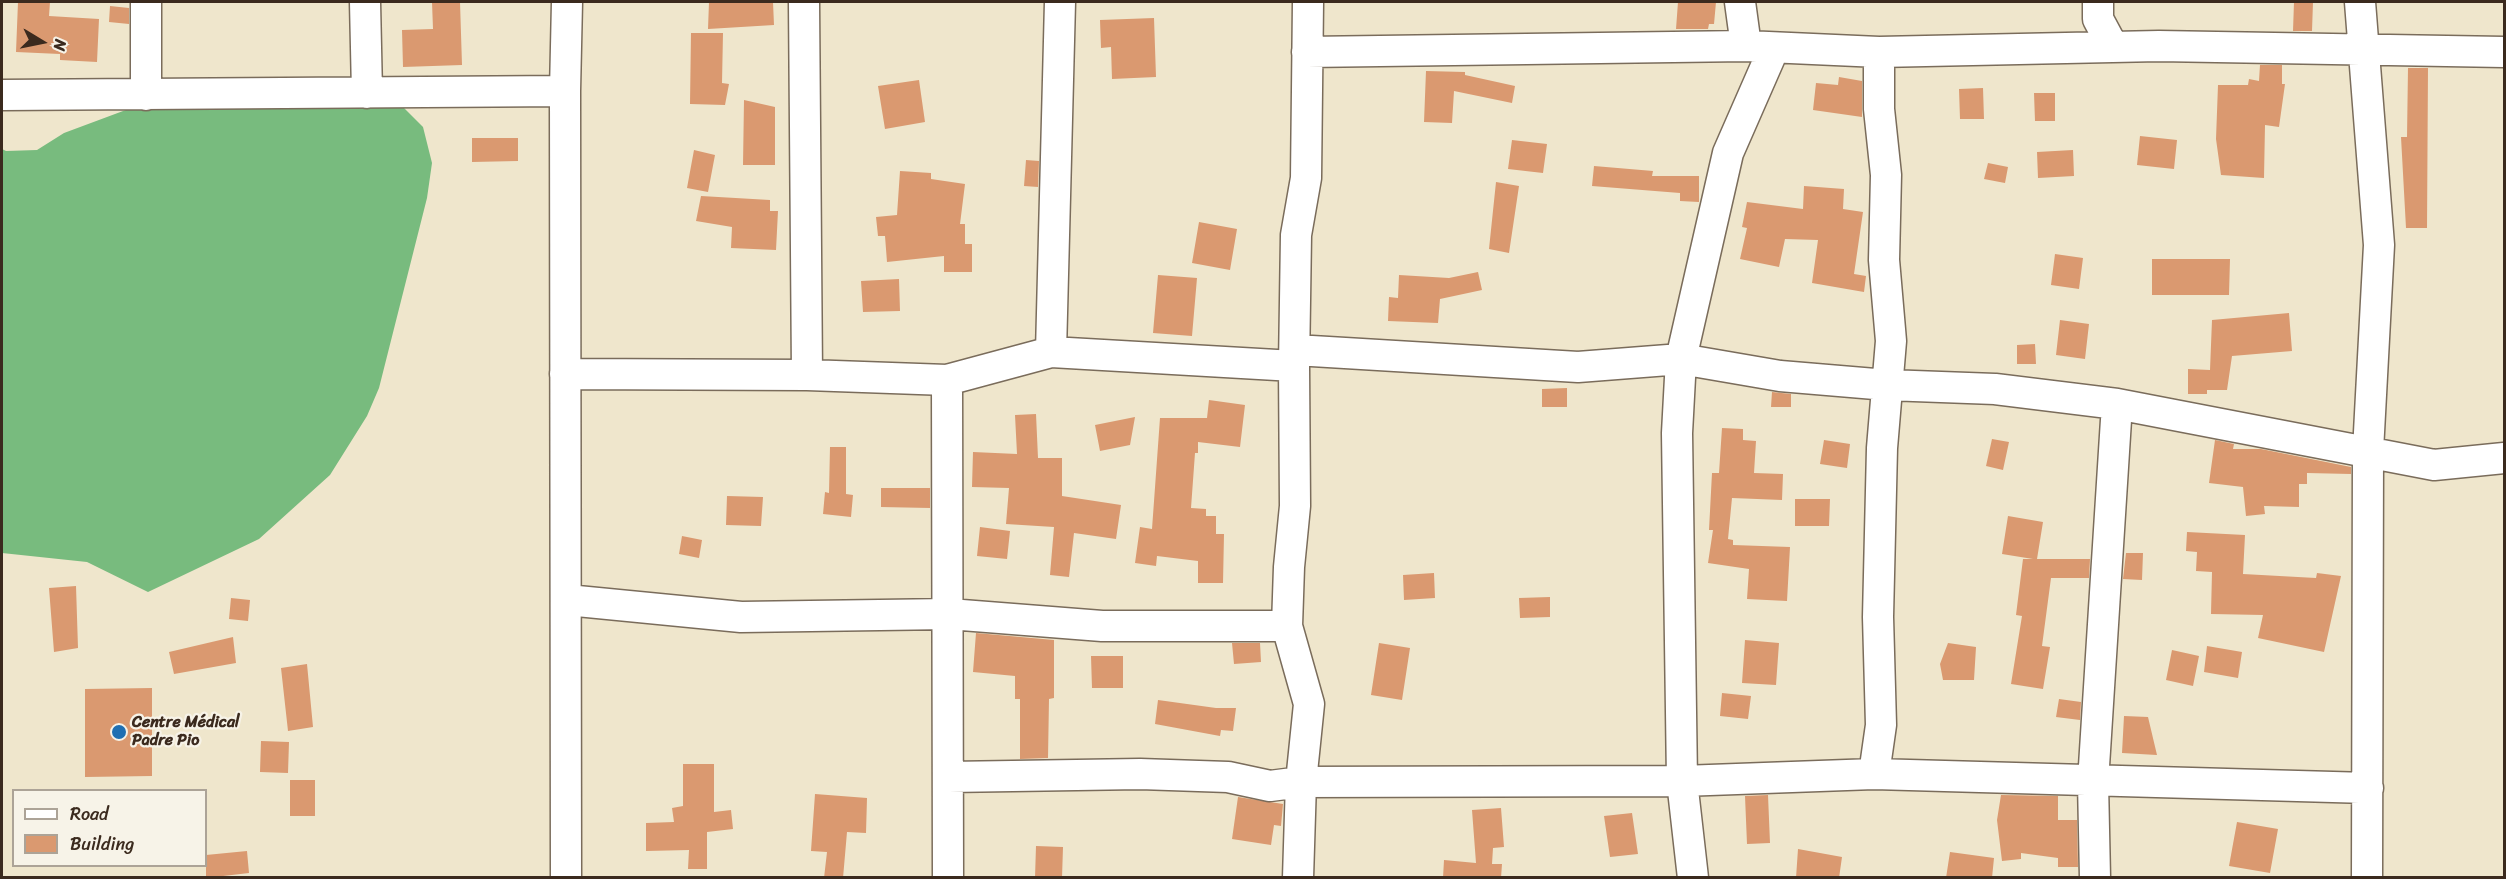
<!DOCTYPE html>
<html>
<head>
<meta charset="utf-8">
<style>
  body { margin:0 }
  #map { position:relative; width:2506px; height:879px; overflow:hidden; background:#efe6cc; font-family:Sriracha,sans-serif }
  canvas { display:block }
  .frame { position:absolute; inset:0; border:3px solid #3b2a1e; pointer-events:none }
  .legend { position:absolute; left:12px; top:789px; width:195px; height:78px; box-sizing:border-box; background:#f7f3e8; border:2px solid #aca397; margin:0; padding:8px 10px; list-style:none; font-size:18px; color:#3b2a1e }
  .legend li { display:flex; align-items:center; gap:12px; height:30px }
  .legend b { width:30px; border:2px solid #aca397 }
  .north { position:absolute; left:12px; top:12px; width:60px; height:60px; -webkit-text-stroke:4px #f7f3e8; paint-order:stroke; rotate:100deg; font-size:16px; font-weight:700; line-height:24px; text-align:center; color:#3b2a1e }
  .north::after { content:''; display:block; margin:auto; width:21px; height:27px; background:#3b2a1e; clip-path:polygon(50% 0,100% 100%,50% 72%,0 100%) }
</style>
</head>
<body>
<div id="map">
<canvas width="2506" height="879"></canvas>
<div class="frame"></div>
<ul class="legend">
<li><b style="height:8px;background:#fff"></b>Road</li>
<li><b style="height:16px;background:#da9970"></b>Building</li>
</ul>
<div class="north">N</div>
</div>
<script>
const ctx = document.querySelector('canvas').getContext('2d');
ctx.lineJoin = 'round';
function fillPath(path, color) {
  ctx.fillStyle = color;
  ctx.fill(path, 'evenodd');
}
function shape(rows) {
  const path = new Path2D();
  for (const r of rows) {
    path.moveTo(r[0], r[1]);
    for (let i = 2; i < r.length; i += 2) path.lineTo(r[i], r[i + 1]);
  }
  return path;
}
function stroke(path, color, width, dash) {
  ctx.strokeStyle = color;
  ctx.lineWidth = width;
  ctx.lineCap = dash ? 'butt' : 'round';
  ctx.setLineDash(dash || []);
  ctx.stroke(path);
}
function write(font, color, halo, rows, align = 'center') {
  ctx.font = font + ' Sriracha,sans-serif';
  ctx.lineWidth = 4.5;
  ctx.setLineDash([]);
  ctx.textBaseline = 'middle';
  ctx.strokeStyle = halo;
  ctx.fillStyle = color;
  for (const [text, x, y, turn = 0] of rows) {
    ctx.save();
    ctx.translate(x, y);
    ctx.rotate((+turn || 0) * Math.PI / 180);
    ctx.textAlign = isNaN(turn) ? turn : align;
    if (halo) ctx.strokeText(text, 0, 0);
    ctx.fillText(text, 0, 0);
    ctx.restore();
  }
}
const forest = shape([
  [158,98,401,105,423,127,432,163,427,198,379,388,367,416,330,475,259,539,148,592,87,562,2,553,2,149,6,151,37,150,64,133]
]);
const building = shape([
  [18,2,50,2,49,16,99,19,97,62,60,60,60,54,16,52],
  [432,2,460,2,462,65,403,67,402,30,433,29],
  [709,2,773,2,774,25,708,29],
  [1678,2,1716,2,1714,24,1709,24,1708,29,1676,29],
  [2294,2,2313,2,2312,31,2293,31],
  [110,6,129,8,129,24,109,22],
  [1154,18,1156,77,1112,79,1111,47,1101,48,1100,20],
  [691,33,723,33,722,83,729,84,725,105,690,104],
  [2260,65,2282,65,2282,84,2285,84,2279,127,2265,125,2264,178,2221,175,2216,139,2218,85,2248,85,2249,79,2259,81],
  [2408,68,2428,68,2427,228,2406,228,2401,137,2407,137],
  [1426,71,1465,72,1465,75,1515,86,1512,103,1454,91,1452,123,1424,122],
  [1839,77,1862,81,1862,117,1813,110,1816,83,1838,85],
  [919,80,925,122,885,129,878,86],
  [1983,88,1984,119,1960,119,1959,89],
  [2034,93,2055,93,2055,121,2035,121],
  [744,100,775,107,775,165,743,165],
  [2140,136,2177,140,2174,169,2137,165],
  [472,138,518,138,518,161,472,162],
  [1512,140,1547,144,1543,173,1508,169],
  [694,150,715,155,708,192,687,188],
  [2073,150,2074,176,2038,178,2037,152],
  [1026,160,1039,161,1038,187,1024,186],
  [1988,163,2008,167,2005,183,1984,179],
  [1594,166,1653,171,1652,176,1699,176,1699,202,1680,201,1680,193,1592,186],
  [900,171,931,173,931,179,965,184,960,224,965,224,965,244,972,244,972,272,944,272,944,256,887,262,885,236,878,236,876,217,897,215],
  [1496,182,1519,186,1509,253,1489,249],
  [1804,186,1844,189,1843,209,1863,212,1854,274,1866,276,1864,292,1812,283,1818,240,1785,239,1779,267,1740,259,1747,228,1742,227,1747,202,1803,209],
  [701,196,770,200,770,211,778,211,776,250,731,248,732,227,696,221],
  [1199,222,1237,229,1230,270,1192,263],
  [2055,254,2083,258,2079,289,2051,285],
  [2152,259,2230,259,2229,295,2152,295],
  [1478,272,1482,290,1440,299,1438,323,1388,321,1389,297,1398,298,1399,275,1449,278],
  [1158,275,1197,278,1192,336,1153,333],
  [899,279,900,311,863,312,861,281],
  [2289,313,2292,351,2232,356,2227,390,2207,390,2207,394,2188,394,2188,369,2210,370,2212,320],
  [2060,320,2089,324,2085,359,2056,355],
  [2035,344,2036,364,2017,364,2017,345],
  [1567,388,1567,407,1542,407,1542,389],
  [1772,392,1791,394,1791,407,1771,407],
  [1209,400,1245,405,1240,447,1198,442,1198,453,1195,453,1191,508,1206,509,1206,516,1216,516,1216,534,1224,534,1223,583,1198,583,1198,561,1157,556,1156,566,1135,563,1140,527,1152,529,1160,418,1207,418],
  [1036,414,1038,458,1062,458,1062,496,1121,505,1116,539,1074,533,1069,577,1050,575,1054,527,1006,524,1009,488,972,487,973,452,1017,454,1015,415],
  [1135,417,1130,445,1100,451,1095,425],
  [1722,428,1743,429,1743,440,1756,441,1754,473,1783,474,1782,500,1732,498,1728,539,1733,540,1733,545,1790,547,1787,601,1747,599,1749,569,1708,563,1713,530,1709,530,1712,473,1719,473],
  [1992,439,2009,442,2003,470,1986,466],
  [1824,440,1850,444,1847,468,1820,464],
  [2215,440,2234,444,2233,449,2261,449,2351,467,2351,474,2307,473,2307,484,2299,484,2299,507,2264,506,2265,514,2246,516,2243,487,2209,483],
  [830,447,846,447,846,494,853,495,851,517,823,514,825,492,829,493],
  [881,488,930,488,930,508,881,507],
  [727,496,763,497,761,526,726,525],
  [1795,499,1830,499,1829,526,1795,526],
  [2008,516,2043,522,2037,559,2090,559,2089,578,2051,578,2042,646,2050,647,2043,689,2011,684,2022,616,2016,615,2023,559,2033,559,2002,554],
  [980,527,1010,531,1007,559,977,556],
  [2187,532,2245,535,2243,574,2316,578,2317,573,2341,576,2324,652,2258,638,2263,615,2211,614,2212,572,2196,571,2197,552,2186,551],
  [682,536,702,540,699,558,679,554],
  [2126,553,2143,553,2142,580,2123,579],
  [1434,573,1435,598,1404,600,1403,575],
  [76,586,78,648,54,652,49,588],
  [1550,597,1550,617,1520,618,1519,598],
  [231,598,250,600,248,621,229,619],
  [976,633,1054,640,1054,698,1049,699,1048,758,1020,759,1020,699,1015,699,1015,676,973,672],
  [233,637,236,663,174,674,169,652],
  [1745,640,1779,643,1776,685,1742,683],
  [1232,643,1260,643,1261,662,1234,664],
  [1379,643,1410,648,1402,700,1371,695],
  [1948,643,1976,647,1974,680,1943,680,1940,664],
  [2207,646,2242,652,2238,678,2204,672],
  [2172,650,2199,656,2193,686,2166,680],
  [1091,656,1123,656,1123,688,1092,688],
  [307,664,313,727,288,731,281,668],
  [152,688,152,776,85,777,85,689],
  [1722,693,1751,696,1748,719,1720,716],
  [2059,699,2081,702,2080,720,2056,717],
  [1158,700,1216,708,1236,708,1233,731,1221,730,1220,736,1155,724],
  [2124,716,2148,717,2157,755,2122,753],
  [261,741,289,742,288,773,260,772],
  [683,764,714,764,714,812,731,810,733,829,707,832,707,869,688,869,689,850,646,851,646,823,674,822,672,808,683,806],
  [290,780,315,780,315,816,290,816],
  [815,794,867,798,866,833,847,832,843,878,824,878,827,852,811,851],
  [1768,795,1770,843,1747,844,1745,796],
  [2001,795,2058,796,2058,820,2077,820,2078,867,2058,867,2058,858,2021,853,2021,859,2002,861,1997,820],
  [1238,797,1283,804,1281,826,1274,825,1271,845,1232,839],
  [1501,808,1504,847,1493,848,1492,864,1502,864,1501,878,1443,878,1444,860,1476,863,1472,810],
  [1632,813,1638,854,1610,857,1604,816],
  [2237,822,2278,829,2270,873,2229,866],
  [1036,846,1063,847,1062,878,1035,878],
  [1798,849,1842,857,1839,878,1796,878],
  [247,851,249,873,206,878,206,855],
  [1950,852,1994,858,1992,878,1946,878]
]);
const minor = shape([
  [365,2,367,93],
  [804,2,807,375],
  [1740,2,1746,46],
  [2098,2,2098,19,2113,47],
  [2360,2,2379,245,2368,451,2367,878],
  [1307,52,1746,46,1879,52,2159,46,2504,52],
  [2,95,565,91],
  [146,95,146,2],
  [1295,350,1578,367,1681,359,1780,376,1887,385,1995,389,2117,404,2434,465,2504,458],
  [1051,352,1060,2],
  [565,374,807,375,947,380,1051,352,1294,366],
  [947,380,948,878],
  [567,600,741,617,949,614,1102,626,1287,626],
  [1874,774,1881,725,1878,617,1882,448,1891,341,1884,260,1886,175,1879,109,1879,52],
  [949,777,1140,774,1228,777,1270,786,1301,782,1682,781,1874,774,2368,788],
  [566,878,565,91,567,2],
  [1298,878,1301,782,1309,704,1287,626,1289,567,1295,506,1294,366,1296,235,1306,178,1308,2],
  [1693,878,1682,781,1677,433,1681,359,1728,153,1774,48],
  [2095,878,2093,782,2117,404]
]);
const markers = [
  [119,732,8,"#1f6fb2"]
];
const poiNames = [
  ["Centre Médical",132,723],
  ["Padre Pio",132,741]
];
fillPath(forest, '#78bb7e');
fillPath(building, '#da9970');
stroke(minor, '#7a6c5b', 33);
stroke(minor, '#fff', 30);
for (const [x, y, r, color] of markers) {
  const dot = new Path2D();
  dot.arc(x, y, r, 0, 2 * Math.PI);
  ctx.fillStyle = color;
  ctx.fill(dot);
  stroke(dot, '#f7f3e8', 2);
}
write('bold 16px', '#3b2a1e', '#f7f3e8', poiNames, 'left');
</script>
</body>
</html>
